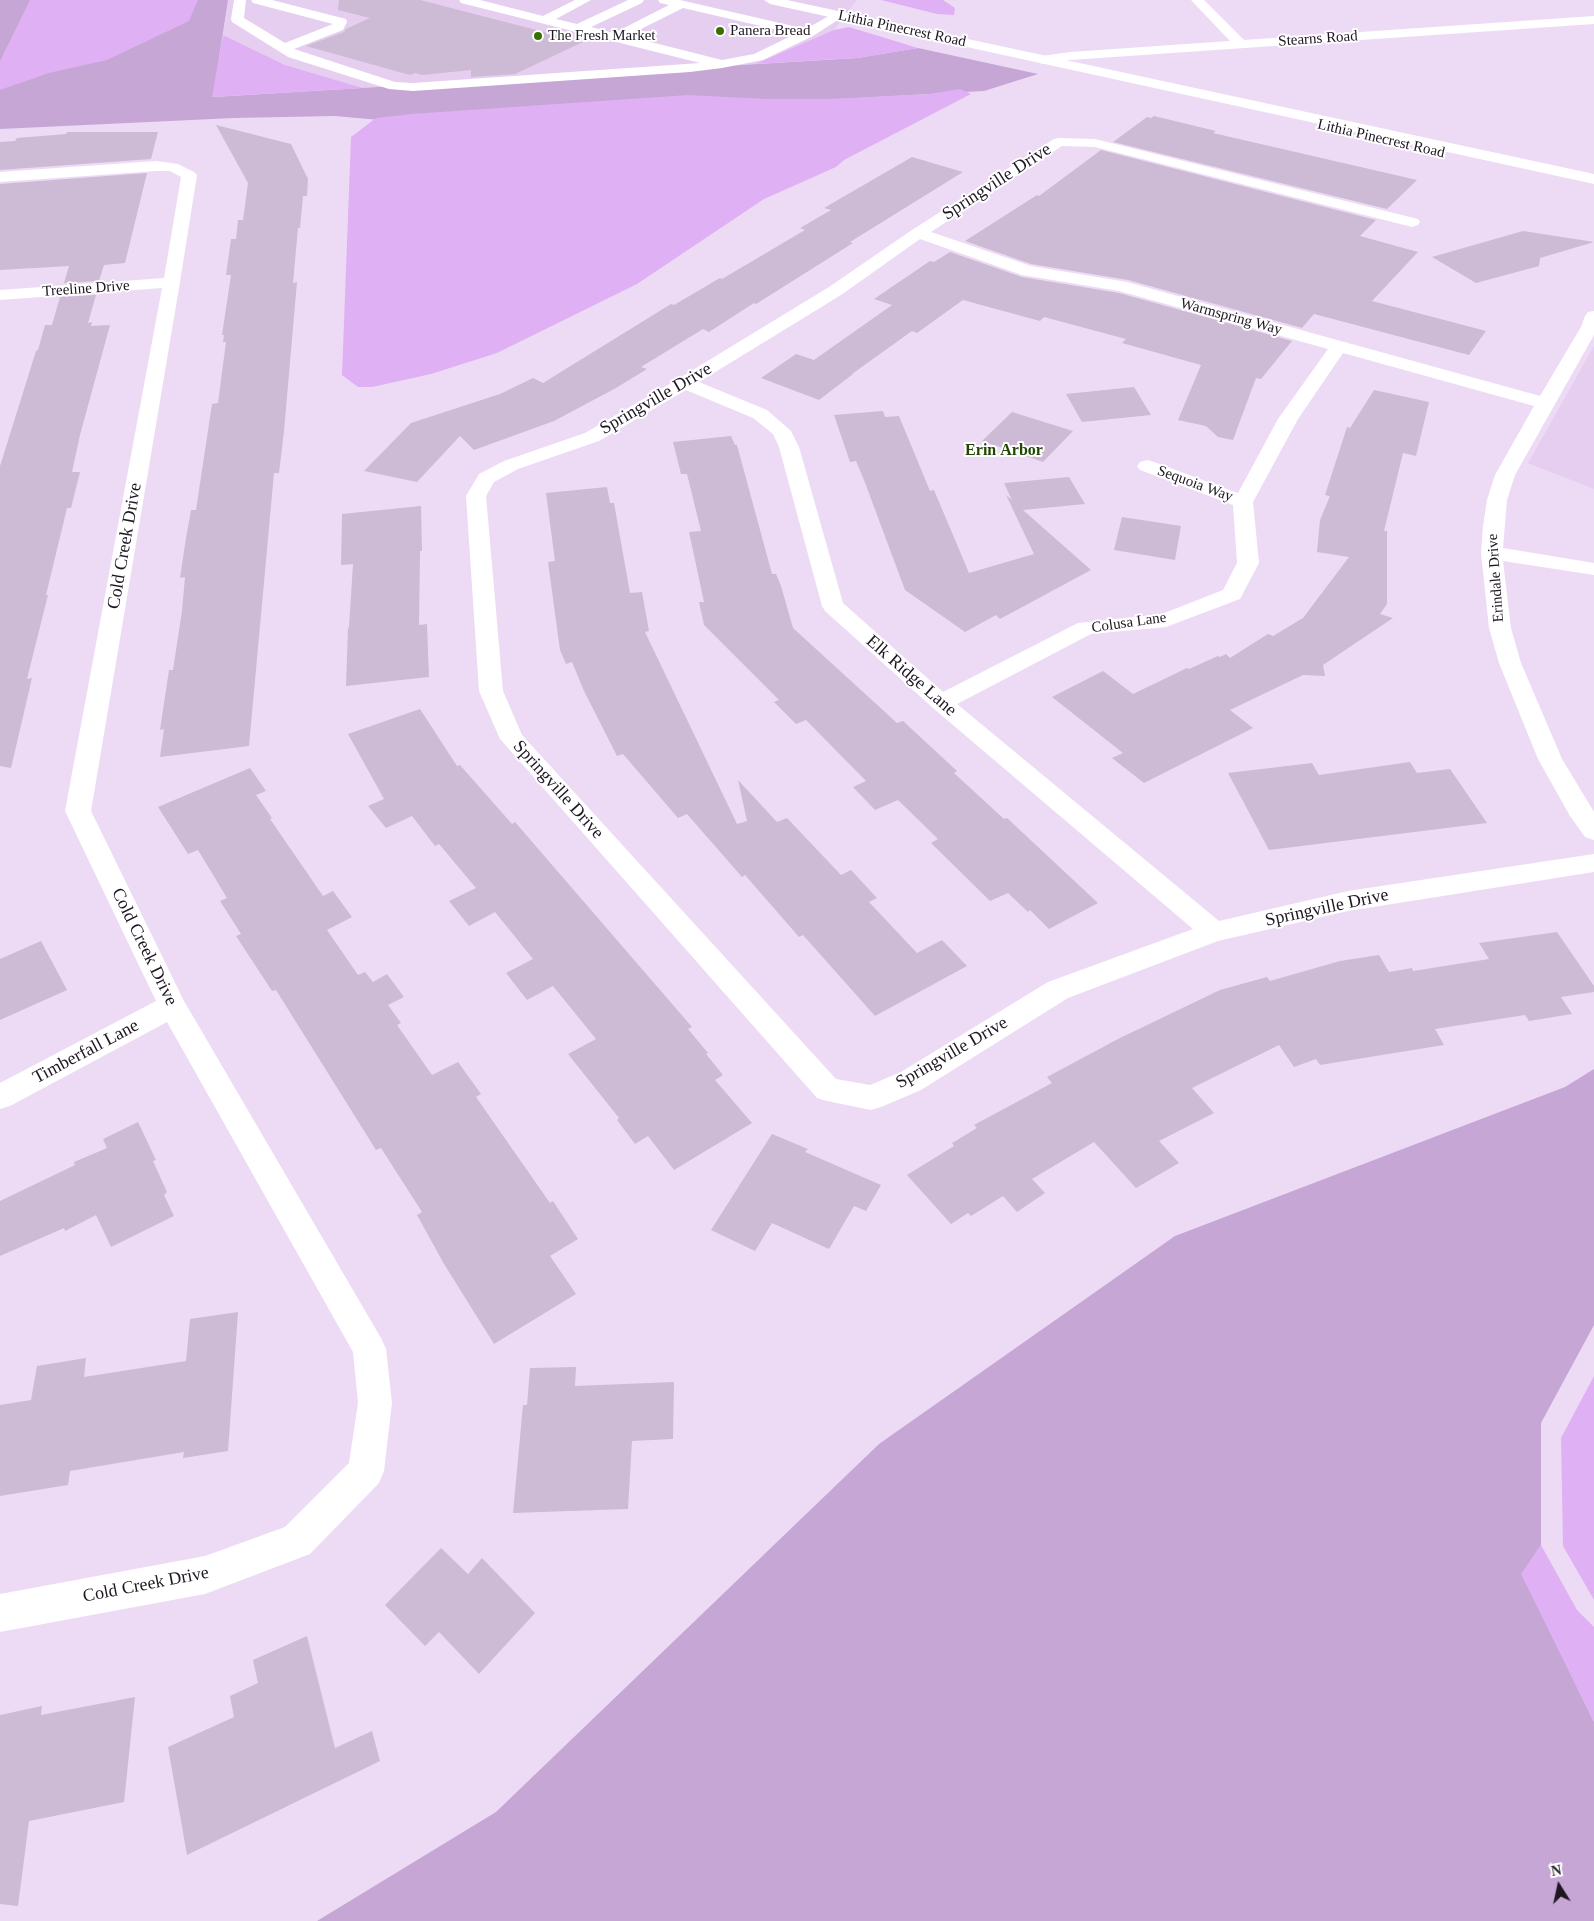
<!DOCTYPE html>
<html>
<head>
<meta charset="utf-8">
<style>
  body { margin:0 }
  #map { position:relative; width:1594px; height:1921px; overflow:hidden; background:#eddbf6; font-family:Georgia,serif }
  canvas { display:block }
  .north { position:absolute; left:1534px; top:1861px; width:50px; height:50px; -webkit-text-stroke:4px #fff; paint-order:stroke; rotate:350deg; font-size:14px; font-weight:700; line-height:20px; text-align:center; color:#1e1721 }
  .north::after { content:''; display:block; margin:auto; width:18px; height:22px; background:#1e1721; clip-path:polygon(50% 0,100% 100%,50% 72%,0 100%) }
</style>
</head>
<body>
<div id="map">
<canvas width="1594" height="1921"></canvas>
<div class="north">N</div>
</div>
<script>
const ctx = document.querySelector('canvas').getContext('2d');
ctx.lineJoin = 'round';
function fillPath(path, color) {
  ctx.fillStyle = color;
  ctx.fill(path, 'evenodd');
}
function shape(rows) {
  const path = new Path2D();
  for (const r of rows) {
    path.moveTo(r[0], r[1]);
    for (let i = 2; i < r.length; i += 2) path.lineTo(r[i], r[i + 1]);
  }
  return path;
}
function stroke(path, color, width, dash) {
  ctx.strokeStyle = color;
  ctx.lineWidth = width;
  ctx.lineCap = dash ? 'butt' : 'round';
  ctx.setLineDash(dash || []);
  ctx.stroke(path);
}
function write(font, color, halo, rows, align = 'center') {
  ctx.font = font + ' Georgia,serif';
  ctx.lineWidth = 4;
  ctx.setLineDash([]);
  ctx.textBaseline = 'middle';
  ctx.strokeStyle = halo;
  ctx.fillStyle = color;
  for (const [text, x, y, turn = 0] of rows) {
    ctx.save();
    ctx.translate(x, y);
    ctx.rotate((+turn || 0) * Math.PI / 180);
    ctx.textAlign = isNaN(turn) ? turn : align;
    if (halo) ctx.strokeText(text, 0, 0);
    ctx.fillText(text, 0, 0);
    ctx.restore();
  }
}
const built = shape([
  [228,0,857,0,834,30,755,64,363,88,285,65,223,35],
  [1594,346,1594,489,1528,463]
]);
const green = shape([
  [0,0,228,0,213,97,857,58,918,48,1038,74,984,91,823,100,379,120,335,116,234,118,0,129],
  [1594,1069,1594,1325,1541,1423,1541,1545,1522,1574,1594,1722,1594,1921,317,1921,496,1812,879,1444,1175,1236,1565,1087]
]);
const water = shape([
  [30,0,198,0,189,21,107,60,49,73,0,90,0,61],
  [881,0,943,0,955,8,954,15,937,14],
  [849,27,918,48,857,58,755,64,834,30],
  [223,35,285,65,363,88,212,97],
  [960,89,971,94,844,160,836,167,764,199,637,284,497,353,431,374,372,387,358,387,342,375,351,137,376,118,411,114,688,95,767,99,827,99,929,94],
  [1594,1376,1594,1600,1563,1546,1561,1438],
  [1541,1545,1577,1610,1594,1627,1594,1722,1521,1574]
]);
const building = shape([
  [339,0,420,0,583,42,515,74,471,77,471,70,422,75,415,73,410,75,306,46,344,32,346,29,370,18,338,10],
  [1154,116,1216,131,1213,133,1417,180,1387,209,1113,142,1147,117,1151,118],
  [216,125,291,144,308,179,307,196,303,196,300,228,298,228,293,283,297,282,284,431,279,473,274,473,249,746,160,757,164,729,160,730,169,670,173,670,182,611,185,577,180,578,186,538,191,510,196,510,212,404,218,403,226,342,223,342,224,335,222,335,231,275,226,275,231,239,236,239,238,220,243,220,248,183],
  [67,132,158,132,151,159,0,170,0,142,15,141,17,138,66,134],
  [1101,150,1376,220,1360,236,1418,252,1372,301,1486,331,1469,355,1314,314,1302,328,1128,280,1031,264,965,241,1037,195,1039,196],
  [912,157,963,172,850,242,853,243,756,304,754,303,709,332,703,329,641,367,647,369,616,388,554,421,474,450,460,436,417,482,364,471,411,423,500,394,498,395,533,378,543,383,671,304,674,305,720,278,722,279,805,230,800,228,831,210,824,208],
  [147,173,125,263,104,265,99,281,64,283,69,266,0,270,0,184],
  [1523,231,1594,242,1540,258,1539,266,1476,283,1432,257],
  [950,252,1022,277,1119,293,1292,341,1261,379,1256,378,1233,440,1218,437,1206,426,1178,420,1201,365,1122,343,1126,339,1044,317,1040,321,963,300,917,333,912,331,852,374,853,374,819,400,761,378,796,354,814,360,892,305,874,299,930,261,934,262],
  [96,295,88,323,92,322,91,326,110,325,80,435,72,472,80,472,71,508,67,508,46,595,48,595,27,679,32,678,11,768,0,766,0,466,36,351,38,350,45,325,52,325,60,297],
  [1134,387,1151,415,1082,422,1066,394],
  [1374,390,1429,402,1416,456,1403,453,1384,531,1387,531,1387,604,1380,614,1393,618,1323,665,1325,676,1303,675,1230,710,1253,728,1144,783,1112,758,1123,753,1052,697,1103,671,1133,694,1187,668,1189,669,1218,656,1220,657,1226,654,1230,658,1268,634,1273,636,1303,618,1349,557,1317,552,1320,520,1330,496,1325,495,1347,427,1350,428],
  [883,411,885,417,899,416,930,491,934,490,969,573,1034,554,1006,495,1012,500,1004,483,1069,477,1085,504,1023,510,1091,570,1000,619,996,615,965,632,905,590,864,480,856,461,850,462,834,415],
  [1012,412,1073,431,1043,462,982,441],
  [731,436,735,445,737,445,772,574,776,574,781,586,793,628,897,723,903,721,957,771,954,773,1004,819,1007,818,1098,903,1049,929,1030,910,1028,912,1008,893,990,901,931,843,938,839,898,800,875,810,853,787,866,781,806,720,796,724,774,702,779,700,704,625,699,602,704,602,689,532,701,531,687,474,681,474,673,442],
  [607,487,610,503,614,503,630,593,642,592,649,631,645,632,737,824,747,821,738,780,777,822,787,818,841,875,851,870,877,898,869,902,917,953,942,940,967,966,875,1016,803,935,799,937,745,875,742,877,687,814,678,818,623,754,617,756,584,691,572,662,566,664,560,650,548,562,555,561,546,493],
  [421,506,422,551,420,551,419,625,427,624,429,677,346,686,348,628,349,627,353,564,341,565,342,514],
  [1122,517,1181,526,1175,560,1114,550],
  [420,709,457,766,460,765,512,824,515,822,692,1027,688,1029,708,1053,706,1054,723,1075,715,1080,752,1123,674,1170,648,1136,635,1144,617,1120,619,1118,568,1054,596,1039,553,986,527,1000,506,973,533,959,495,912,469,926,449,901,476,888,439,844,435,846,412,816,386,828,368,806,384,799,348,734],
  [1410,762,1417,773,1450,769,1487,823,1269,850,1228,773,1312,763,1319,775],
  [250,768,266,791,256,795,272,818,270,819,323,896,333,891,352,917,327,930,358,975,365,972,373,982,387,974,404,997,388,1005,401,1023,397,1025,432,1075,458,1062,481,1094,476,1097,550,1203,553,1201,578,1239,550,1256,576,1294,494,1344,444,1264,417,1215,422,1212,381,1148,376,1150,276,990,272,991,236,936,241,934,220,901,227,898,198,850,188,854,158,807],
  [1557,932,1594,986,1594,992,1561,997,1572,1014,1529,1021,1525,1015,1435,1029,1444,1045,1320,1065,1316,1059,1294,1067,1279,1045,1192,1088,1214,1113,1159,1141,1179,1163,1136,1188,1094,1142,1032,1179,1045,1193,1017,1212,1003,1196,971,1216,968,1213,951,1224,907,1175,954,1146,952,1143,977,1128,974,1125,1052,1083,1047,1077,1118,1039,1220,990,1267,977,1270,981,1340,961,1379,955,1389,972,1412,968,1413,971,1489,959,1479,943],
  [41,941,67,990,0,1020,0,959],
  [138,1122,156,1160,153,1161,167,1192,164,1195,174,1216,111,1247,96,1215,65,1231,64,1228,0,1256,0,1201,75,1165,74,1162,107,1148,103,1139],
  [772,1134,808,1149,805,1152,881,1185,866,1211,854,1206,829,1249,772,1223,755,1251,711,1230],
  [238,1312,228,1451,183,1458,184,1452,70,1471,68,1485,0,1496,0,1405,31,1400,37,1366,86,1358,84,1377,186,1361,190,1319],
  [576,1367,575,1386,674,1382,673,1439,632,1441,628,1509,513,1513,523,1405,527,1405,530,1368],
  [441,1548,468,1574,482,1558,535,1613,479,1674,439,1632,425,1646,385,1605],
  [307,1636,335,1748,372,1731,380,1761,187,1855,168,1747,234,1717,230,1696,258,1683,253,1660],
  [135,1697,124,1802,29,1821,18,1906,0,1904,0,1715,42,1706,41,1715]
]);
const minor = shape([
  [234,0,246,0,244,18,285,43,333,24,253,3,251,0,272,0,346,19,347,22,343,30,294,49,395,82,413,83,700,63,461,3,459,0,480,0,543,16,575,0,591,0,556,19,577,24,628,0,644,0,642,3,591,27,614,33,669,5,660,3,658,0,680,0,806,29,834,13,838,12,844,16,813,36,763,60,722,68,690,72,413,91,389,89,288,57,232,22,231,19,234,0],
  [683,8,795,34,754,54,722,60,627,36,683,8],
  [1191,0,1204,0,1244,40,1594,16,1594,24,1070,60,1042,64,1035,60,1042,56,1070,52,1230,41,1191,0],
  [1059,138,1095,139,1418,219,1420,222,1418,225,1412,227,1095,147,1062,146,931,232,1031,266,1127,282,1540,396,1581,327,1585,316,1588,312,1594,311,1594,335,1515,475,1507,500,1503,548,1594,563,1594,575,1503,561,1511,628,1521,663,1562,759,1594,812,1594,840,1585,837,1570,816,1538,759,1499,663,1489,628,1481,553,1483,526,1487,500,1495,475,1534,406,1343,353,1298,419,1253,502,1259,563,1240,599,1166,627,1091,634,957,704,1219,921,1348,891,1594,854,1594,872,1348,911,1218,941,1068,998,921,1090,881,1107,871,1110,827,1101,817,1098,500,739,479,691,466,496,479,474,504,461,585,433,678,379,829,287,912,230,1054,139,1059,138],
  [920,239,1022,275,1119,291,1328,349,1278,419,1238,493,1154,462,1147,460,1140,462,1137,466,1140,470,1233,505,1237,563,1223,590,1162,614,1078,623,943,692,843,603,799,447,791,431,767,410,699,382,841,295,920,239],
  [686,390,753,418,773,434,779,447,822,606,825,611,933,708,1193,929,1048,982,901,1072,870,1085,836,1079,522,735,503,691,486,496,494,482,518,469,599,441,686,390],
  [156,161,178,164,194,172,197,175,180,282,91,811,184,1001,381,1338,386,1349,392,1403,384,1471,379,1483,310,1554,205,1594,0,1632,0,1594,205,1556,285,1527,349,1463,358,1403,353,1352,167,1022,10,1106,0,1109,0,1083,156,1001,65,811,162,288,0,300,0,290,164,278,181,177,170,171,156,171,0,182,0,172,156,161]
]);
const major = shape([
  [764,0,787,0,1594,174,1594,184,770,4,764,0]
]);
const markers = [
  [720,31,5,"#377000"],
  [538,36,5,"#377000"]
];
const farStreetnames = [
  ["Lithia Pinecrest Road",902,29,12],
  ["Stearns Road",1318,39,-4],
  ["Lithia Pinecrest Road",1381,139,13],
  ["Treeline Drive",86,289,-4],
  ["Warmspring Way",1231,317,15],
  ["Sequoia Way",1195,484,20],
  ["Erindale Drive",1496,578,-94],
  ["Colusa Lane",1129,623,-8]
];
const farPoinames = [
  ["Panera Bread",730,31],
  ["The Fresh Market",548,36]
];
const farNeighbourhoodnames = [
  ["Erin Arbor",1004,451]
];
const streetNames = [
  ["Springville Drive",997,182,-33],
  ["Springville Drive",656,399,-30],
  ["Cold Creek Drive",125,546,-80],
  ["Elk Ridge Lane",911,676,41],
  ["Springville Drive",558,790,48],
  ["Springville Drive",1327,908,-12],
  ["Cold Creek Drive",144,947,64],
  ["Timberfall Lane",86,1052,-28],
  ["Springville Drive",952,1053,-30],
  ["Cold Creek Drive",146,1585,-11]
];
fillPath(built, '#e5cef0');
fillPath(green, '#c5a6d4');
fillPath(water, '#dfb0f3');
fillPath(building, '#cdbad5');
fillPath(minor, '#fff');
fillPath(major, '#fff');
for (const [x, y, r, color] of markers) {
  const dot = new Path2D();
  dot.arc(x, y, r, 0, 2 * Math.PI);
  ctx.fillStyle = color;
  ctx.fill(dot);
  stroke(dot, '#fff', 2);
}
write('15px', '#1e1721', '#fff', farStreetnames);
write('15px', '#1e1721', '#fff', farPoinames, 'left');
write('bold 16px', '#224704', '#fff', farNeighbourhoodnames);
write('18px', '#1e1721', '#fff', streetNames);
</script>
</body>
</html>
